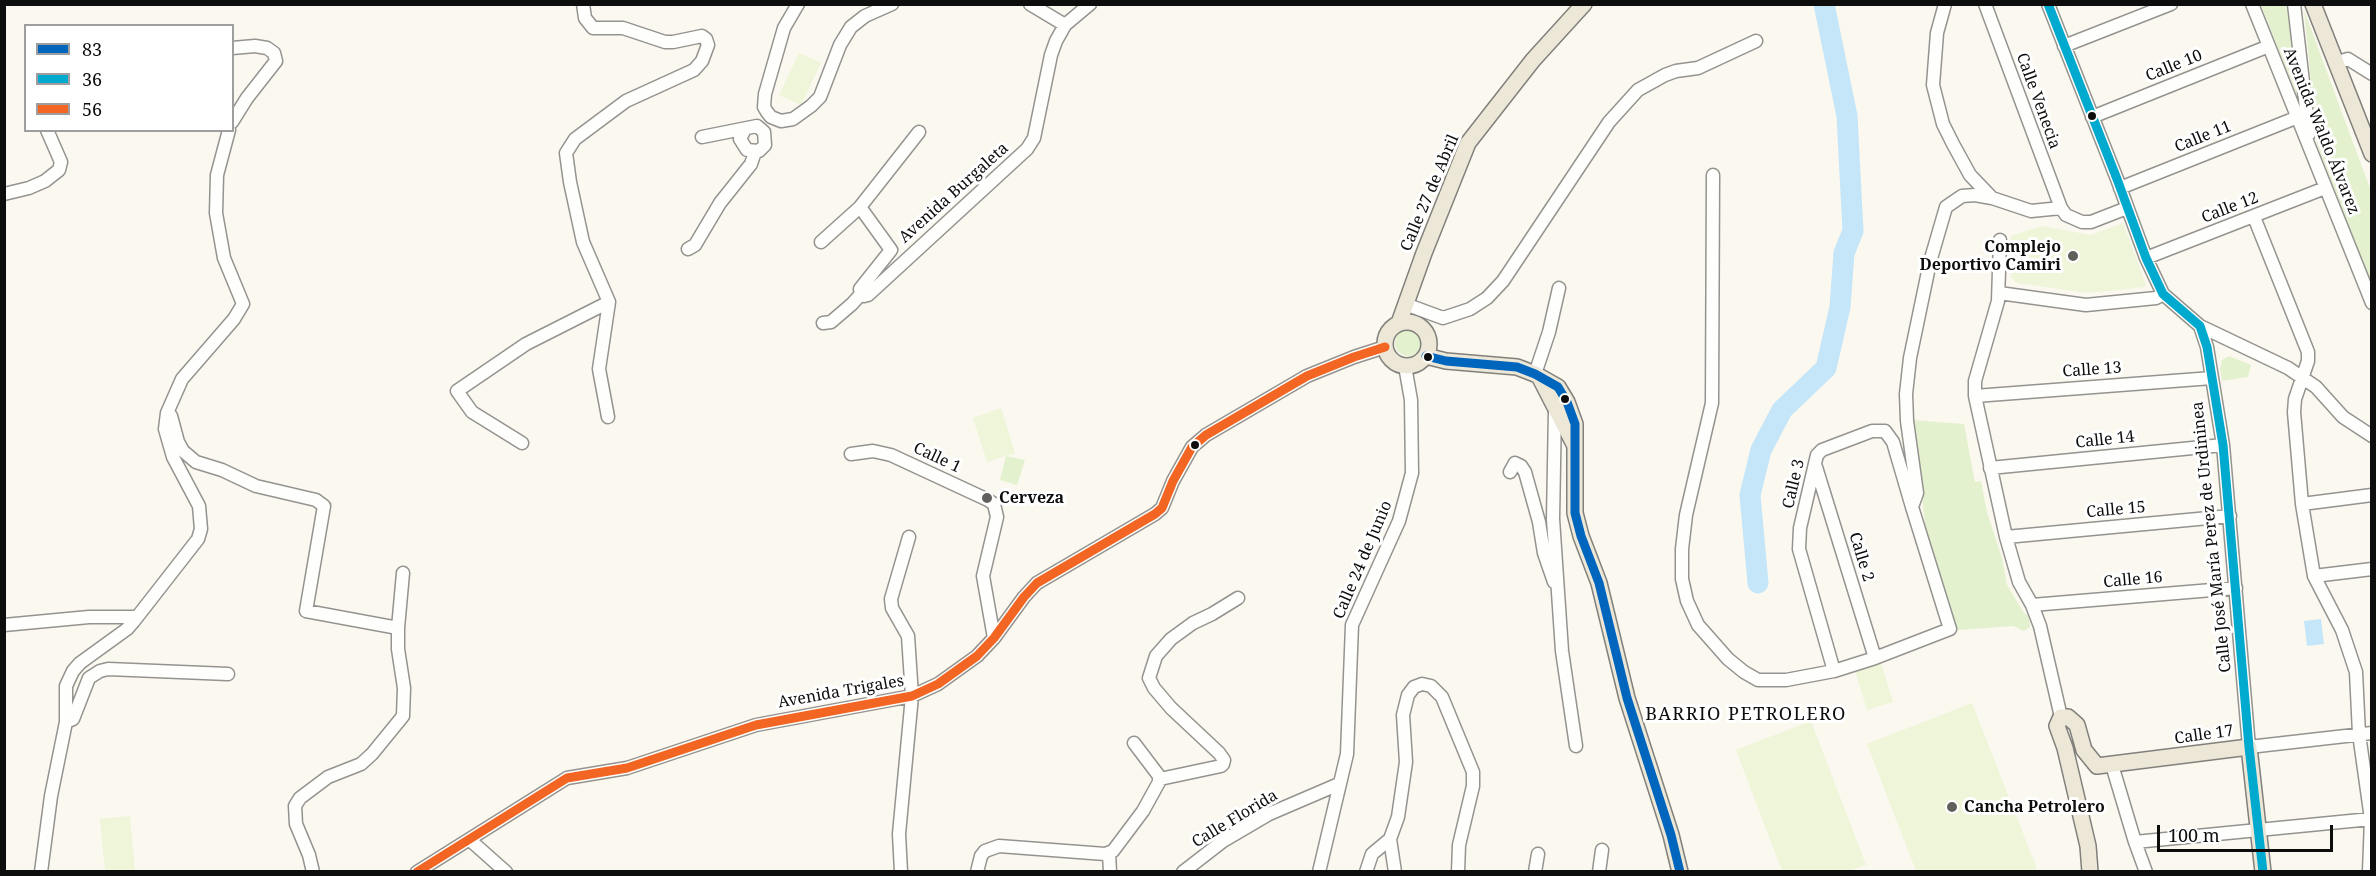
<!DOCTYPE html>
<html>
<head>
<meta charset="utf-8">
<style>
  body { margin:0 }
  #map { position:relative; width:2376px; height:876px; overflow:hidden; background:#fbf8f0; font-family:"Noto Serif",serif }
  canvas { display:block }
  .frame { position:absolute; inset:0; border:6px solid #0d0d0d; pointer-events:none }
  .legend { position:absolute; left:24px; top:24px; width:210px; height:108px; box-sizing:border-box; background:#fff; border:2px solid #9e9e9e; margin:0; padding:8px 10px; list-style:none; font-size:18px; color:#0d0d0d }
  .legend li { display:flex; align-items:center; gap:12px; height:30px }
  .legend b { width:30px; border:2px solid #9e9e9e }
  .scale { position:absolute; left:2157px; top:825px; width:176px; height:27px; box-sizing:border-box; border:3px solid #0d0d0d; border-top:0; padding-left:8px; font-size:18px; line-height:21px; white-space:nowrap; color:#0d0d0d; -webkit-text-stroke:4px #fff; paint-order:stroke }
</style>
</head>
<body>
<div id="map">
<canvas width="2376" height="876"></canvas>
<div class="frame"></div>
<ul class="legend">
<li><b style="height:8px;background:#0065bd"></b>83</li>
<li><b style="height:8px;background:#00a9ce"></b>36</li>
<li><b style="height:8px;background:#f26522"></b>56</li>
</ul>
<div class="scale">100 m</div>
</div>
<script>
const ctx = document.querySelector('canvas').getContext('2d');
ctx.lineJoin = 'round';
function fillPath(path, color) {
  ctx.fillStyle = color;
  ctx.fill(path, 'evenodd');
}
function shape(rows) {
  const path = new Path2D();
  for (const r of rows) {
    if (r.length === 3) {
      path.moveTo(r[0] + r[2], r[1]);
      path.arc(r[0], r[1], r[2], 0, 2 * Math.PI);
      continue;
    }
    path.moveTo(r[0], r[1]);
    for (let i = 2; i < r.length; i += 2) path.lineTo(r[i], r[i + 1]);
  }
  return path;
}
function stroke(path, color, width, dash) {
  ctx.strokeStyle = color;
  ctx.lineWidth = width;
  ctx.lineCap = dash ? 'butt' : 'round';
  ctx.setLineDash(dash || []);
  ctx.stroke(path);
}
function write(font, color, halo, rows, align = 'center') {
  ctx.font = font + ' "Noto Serif",serif';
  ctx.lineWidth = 6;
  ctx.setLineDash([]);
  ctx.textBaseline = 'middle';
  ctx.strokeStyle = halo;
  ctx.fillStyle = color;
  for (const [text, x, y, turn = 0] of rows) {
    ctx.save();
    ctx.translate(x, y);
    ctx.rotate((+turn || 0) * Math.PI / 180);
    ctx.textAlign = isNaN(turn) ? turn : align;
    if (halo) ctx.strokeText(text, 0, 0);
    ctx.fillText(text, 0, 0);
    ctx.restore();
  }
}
const green = shape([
  [2261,5,2286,5,2298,71,2301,106],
  [2304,10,2371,191,2371,284,2317,144],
  [1408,343,13],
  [2229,356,2251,365,2248,377,2222,381,2220,369,2222,360],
  [1913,420,1964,424,1975,482,1981,481,1987,512,2002,558,2007,585,2024,613,2029,616,2030,627,2024,631,2013,626,1958,630,1928,549],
  [1006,456,1025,460,1017,485,1000,480]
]);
const pitch = shape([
  [799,53,821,63,801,105,779,95],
  [2123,223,2146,285,2145,287,2088,293,2017,283,2013,280,2011,275,2011,236,2042,226,2091,235],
  [1001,408,1015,453,987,462,973,418],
  [1881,663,1893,702,1867,710,1855,670],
  [1972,703,2037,869,2031,871,1916,871,1867,744],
  [1811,721,1866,865,1849,871,1782,871,1736,750],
  [130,816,135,871,105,871,100,819]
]);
const water = shape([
  [2321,619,2324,644,2307,646,2304,621]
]);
const river = shape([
  [1758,583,1750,495,1761,450,1782,410,1826,368,1840,307,1844,253,1853,231,1847,116,1824,4]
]);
const minor = shape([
  [583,4,585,18,593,28,623,28,665,42,673,42,702,36,706,39,708,45,702,61,694,70,626,101,575,139,566,153,570,182,583,242,609,302,599,369,608,417],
  [798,4,784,28,765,94,764,107,767,112,771,117,781,121,793,119,811,106,820,97,840,45,851,27,865,16,892,4],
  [1030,4,1065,25],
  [1945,4,1937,33,1933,85,1943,124,1953,144,1970,175,1992,198],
  [1985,4,2061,208,2066,215,2082,222,2091,222,2127,208],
  [2048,4,2117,179,2146,258,2163,294,2200,326,2207,347,2223,445,2249,747,2372,733],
  [2252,4,2372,303],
  [2294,4,2309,134],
  [2064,46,2171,4],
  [232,48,255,46,267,48,274,53,276,61,247,98,232,122],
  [2335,63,2348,59,2372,74],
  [2092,117,2269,46],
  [702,137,757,126,764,132,765,145,759,151,747,150,740,139,744,131],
  [1713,175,1712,403,1686,515,1682,549,1682,579,1687,601,1698,625,1728,659,1744,672,1758,680,1786,680,1834,671,1875,658,1950,629,1912,507,1917,493,1907,421,1906,394,1910,358,1930,262,1946,207,1962,196,1975,195,1992,198,2031,211,2061,208],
  [2120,188,2298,117],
  [4,194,29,188,45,181,59,170,61,162,47,130],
  [2254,217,2308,352,2308,361,2295,399,2294,412,2302,504,2314,576,2342,630,2356,672,2359,734,2371,819,2369,872],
  [2000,240,1998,301,1975,381,1975,396,2006,537,2019,582,2032,605,2040,626,2061,717],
  [821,242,860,207,919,132],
  [688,249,695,245,720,203,751,164,755,152],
  [2146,258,2325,188],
  [1999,293,2086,305,2156,298,2163,294],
  [861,294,864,296,868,295,1027,149,1034,138,1051,55,1056,41,1065,25,1090,4],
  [1405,304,1443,318,1470,309,1487,298,1503,281,1609,122,1638,90,1665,75,1676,71,1698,68,1756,41],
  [823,323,831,322,852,304,861,294,860,289,891,250,860,207],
  [2200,326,2288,368,2316,387,2343,417,2372,436],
  [1535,374,1549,332,1559,288],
  [1975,396,2212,378],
  [1557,408,1555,410,1553,519,1562,651,1576,746],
  [168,413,171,416,178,442,183,451,196,462,222,470,256,486,316,500,324,506,306,611,398,628],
  [522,443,472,412,457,391,526,344,609,302],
  [851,454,873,451,891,455,988,500,994,504,997,517,983,576,994,638],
  [1816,467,1875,658],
  [1990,468,2223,445],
  [1510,472,1515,463,1521,466,1525,472,1539,522,1544,553,1554,582],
  [2302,504,2372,495],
  [2006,537,2230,516],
  [2314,576,2372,569],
  [2032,605,2236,588],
  [4,625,89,617,137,617],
  [1834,671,1799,549,1800,528,1817,455,1822,450,1872,431,1885,431,1893,442,1912,507],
  [66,722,73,719,89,678,100,671,108,669,228,674],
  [2112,765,2135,842,2146,872],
  [1160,779,1221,766,1223,764,1224,760,1219,753,1171,708,1154,688,1149,678,1156,656,1171,639,1193,623,1212,614,1238,598],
  [1390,839,1395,872],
  [470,840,506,872],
  [2135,842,2371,819],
  [1109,853,1110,872],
  [41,872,51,796,66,722,66,686,73,671,80,663,127,629,134,621,198,539,201,529,199,506,173,457,165,429,167,413,182,379,234,319,243,304,224,258,216,213,217,175,229,130],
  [313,872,309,855,296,824,295,806,300,798,328,777,361,764,372,754,403,716,404,688,398,649,398,628,403,573],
  [417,872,567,778,627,768,756,725,912,696,938,684,977,656,994,638,1024,597,1037,583,1155,514,1162,508,1173,481,1192,447,1206,435,1307,376,1354,357,1385,347],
  [901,872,899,834,912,696,908,636,892,608,891,599,909,537],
  [977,872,981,856,985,851,999,846,1105,854,1113,851,1143,811,1159,782,1159,776,1134,743],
  [1183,872,1223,841,1269,814,1339,784],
  [1319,872,1347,754,1352,625,1399,521,1412,473,1411,400,1405,366],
  [1366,872,1372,854,1390,839,1398,817,1406,762,1403,715,1408,695,1414,687,1422,684,1431,686,1442,697,1473,772,1473,786,1459,845,1458,872],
  [1535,872,1538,854],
  [1599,872,1602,850]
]);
const major = shape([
  [2313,4,2372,154],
  [1407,344,22],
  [1399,323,1424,253,1468,143,1533,60,1584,4],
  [1426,356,1446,361,1517,367,1535,374,1558,387,1567,402,1575,424,1575,513,1581,536,1599,583,1627,698,1671,835,1680,872],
  [1540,378,1574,444],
  [2090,872,2088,846,2065,748,2057,726,2061,717,2068,717,2077,725,2084,750,2097,766,2249,747,2263,872]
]);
const bus1 = shape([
  [1426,356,1446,361,1517,367,1535,374,1558,387,1567,402,1575,424,1575,513,1581,536,1599,583,1627,698,1671,835,1680,872]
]);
const bus2 = shape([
  [2048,4,2117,179,2146,258,2163,294,2200,326,2207,347,2223,445,2249,747,2263,872]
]);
const bus3 = shape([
  [417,872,567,778,627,768,756,725,912,696,938,684,977,656,994,638,1024,597,1037,583,1155,514,1162,508,1173,481,1192,447,1206,435,1307,376,1354,357,1385,347]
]);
const markers = [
  [2092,116,5,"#0d0d0d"],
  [2073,256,6,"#605f5c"],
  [1428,357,5,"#0d0d0d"],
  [1565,399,5,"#0d0d0d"],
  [1195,445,5,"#0d0d0d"],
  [987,498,6,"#605f5c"],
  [1952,807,6,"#605f5c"]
];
const streetNames = [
  ["Calle 10",2174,66,-22],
  ["Calle Venecia",2038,101,70],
  ["Avenida Waldo Álvarez",2321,131,68],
  ["Calle 11",2203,137,-22],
  ["Avenida Burgaleta",954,193,-42],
  ["Calle 27 de Abril",1430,193,-67],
  ["Calle 12",2230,208,-21],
  ["Calle 13",2092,370,-4],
  ["Calle 14",2105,440,-6],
  ["Calle 1",937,458,25],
  ["Calle 3",1794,484,-77],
  ["Calle 15",2116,510,-5],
  ["Calle José María Perez de Urdininea",2212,537,-96],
  ["Calle 2",1861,557,73],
  ["Calle 24 de Junio",1363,560,-67],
  ["Calle 16",2133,580,-5],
  ["Avenida Trigales",841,692,-10],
  ["Calle 17",2204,735,-8],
  ["Calle Florida",1235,819,-31]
];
const poiNames = [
  ["Complejo",2061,247,"right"],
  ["Deportivo Camiri",2061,265,"right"],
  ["Cerveza",999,498],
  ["Cancha Petrolero",1964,807]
];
const neighbourhoodNames = [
  ["BARRIO PETROLERO",1746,715]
];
fillPath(green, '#e4f1ce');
fillPath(pitch, '#eef5d8');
fillPath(water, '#c4e6f8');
stroke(river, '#c4e6f8', 21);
stroke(minor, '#94938f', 15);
stroke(major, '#81807c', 18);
stroke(minor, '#fefefd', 12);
stroke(major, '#ede7d7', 15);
stroke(bus1, '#0065bd', 9);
stroke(bus2, '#00a9ce', 9);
stroke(bus3, '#f26522', 9);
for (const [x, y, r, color] of markers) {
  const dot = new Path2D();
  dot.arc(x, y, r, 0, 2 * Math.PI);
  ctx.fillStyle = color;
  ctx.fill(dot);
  stroke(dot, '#fff', 2);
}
write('16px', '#0d0d0d', '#fff', streetNames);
write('bold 16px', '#0d0d0d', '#fff', poiNames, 'left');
ctx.letterSpacing = '1.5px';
write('18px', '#0d0d0d', '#fff', neighbourhoodNames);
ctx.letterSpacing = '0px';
</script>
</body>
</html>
